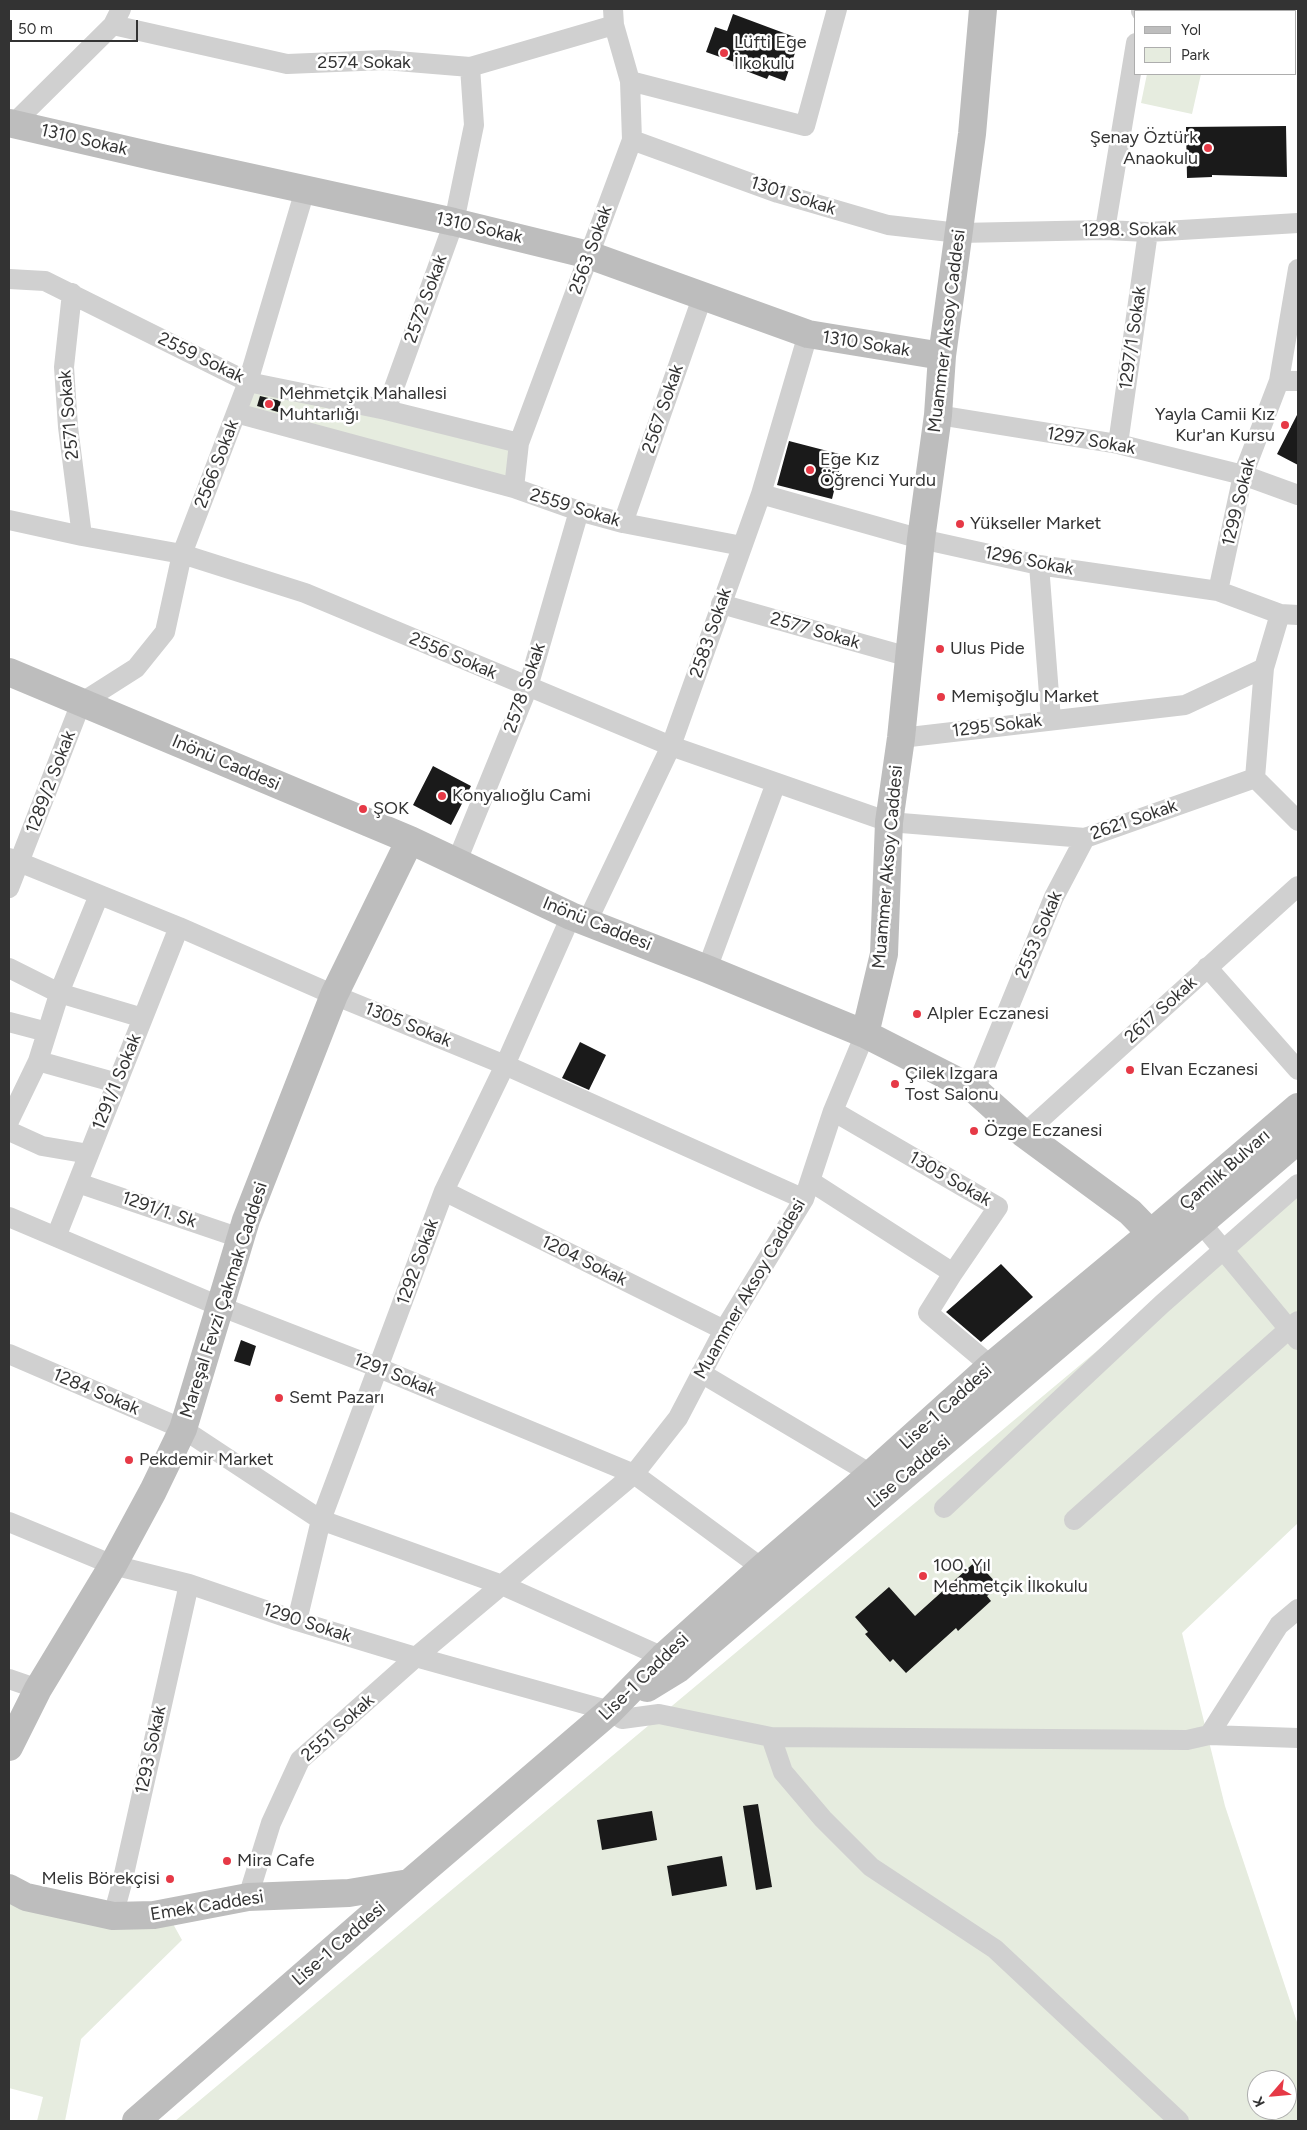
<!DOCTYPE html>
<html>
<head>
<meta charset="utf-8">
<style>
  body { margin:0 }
  #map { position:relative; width:1307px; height:2130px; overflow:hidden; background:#fff; font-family:Figtree,sans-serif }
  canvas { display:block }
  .frame { position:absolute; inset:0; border:10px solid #333; pointer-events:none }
  .legend { position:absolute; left:1134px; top:10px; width:162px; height:65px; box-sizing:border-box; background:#fff; border:1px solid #adadad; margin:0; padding:6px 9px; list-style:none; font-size:15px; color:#333 }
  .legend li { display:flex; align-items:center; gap:10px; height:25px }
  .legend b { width:25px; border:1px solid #adadad }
  .north { position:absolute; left:1247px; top:2070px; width:50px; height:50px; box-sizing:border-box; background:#fff; border:1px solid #adadad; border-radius:50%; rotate:243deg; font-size:14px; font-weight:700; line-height:20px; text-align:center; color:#333 }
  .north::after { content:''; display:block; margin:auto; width:18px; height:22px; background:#e63946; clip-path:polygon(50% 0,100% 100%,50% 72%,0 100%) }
  .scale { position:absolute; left:10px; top:20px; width:128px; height:22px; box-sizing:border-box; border:2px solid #333; border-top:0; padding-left:6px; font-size:15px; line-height:18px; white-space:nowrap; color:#333; -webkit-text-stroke:4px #fff; paint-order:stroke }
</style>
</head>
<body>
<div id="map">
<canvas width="1307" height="2130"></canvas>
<div class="frame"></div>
<ul class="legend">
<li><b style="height:6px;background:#bdbdbd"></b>Yol</li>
<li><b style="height:14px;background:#e6ecdf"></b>Park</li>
</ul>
<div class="north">K</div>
<div class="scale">50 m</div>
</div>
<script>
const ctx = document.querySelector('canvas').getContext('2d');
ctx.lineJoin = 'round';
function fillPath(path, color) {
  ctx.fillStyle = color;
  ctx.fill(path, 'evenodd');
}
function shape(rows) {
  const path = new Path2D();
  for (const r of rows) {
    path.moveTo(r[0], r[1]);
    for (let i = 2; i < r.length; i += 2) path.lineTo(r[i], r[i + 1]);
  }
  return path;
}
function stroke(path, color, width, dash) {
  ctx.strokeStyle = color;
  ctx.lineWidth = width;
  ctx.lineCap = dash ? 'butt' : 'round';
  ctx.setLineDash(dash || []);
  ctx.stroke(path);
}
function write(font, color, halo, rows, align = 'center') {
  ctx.font = font + ' Figtree,sans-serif';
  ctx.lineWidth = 5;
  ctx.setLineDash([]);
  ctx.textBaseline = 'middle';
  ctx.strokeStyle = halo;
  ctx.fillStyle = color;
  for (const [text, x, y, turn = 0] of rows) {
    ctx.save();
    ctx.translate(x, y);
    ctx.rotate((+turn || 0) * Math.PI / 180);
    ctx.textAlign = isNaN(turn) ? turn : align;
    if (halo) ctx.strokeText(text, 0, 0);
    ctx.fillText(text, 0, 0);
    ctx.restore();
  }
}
const green = shape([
  [1147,74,1201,74,1192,114,1141,103],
  [248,382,519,443,514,488,236,413],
  [1298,1183,1298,1523,1182,1633,1225,1806,1298,2025,1298,2121,175,2121],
  [1257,2080,1287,2080,1287,2110,1257,2110],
  [9,1888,167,1913,182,1940,81,2039,65,2121,37,2121,43,2097,9,2088]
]);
const building = shape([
  [733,14,800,39,785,81,769,75,767,79,733,66,734,62,706,52,715,27,727,31],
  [1286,126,1287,177,1212,175,1212,177,1187,178,1186,127],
  [260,396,281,401,278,412,257,406],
  [1298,413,1298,465,1277,454],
  [789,441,843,455,832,499,777,485],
  [433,766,471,786,451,825,413,805],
  [580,1042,606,1055,589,1090,562,1078],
  [1001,1264,1033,1297,981,1342,946,1312],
  [241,1340,256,1346,250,1366,234,1361],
  [976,1561,999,1586,987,1596,991,1601,958,1631,956,1628,906,1673,893,1659,890,1662,865,1634,868,1632,855,1617,889,1587,915,1616],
  [758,1804,772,1887,756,1890,743,1806],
  [652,1811,657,1840,602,1850,597,1820],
  [722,1856,727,1886,672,1896,667,1866]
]);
const street = shape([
  [1141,11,1142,9],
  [113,25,287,64,385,60,470,67,614,25],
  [630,81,805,126,837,9],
  [13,124,113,25,121,9],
  [632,140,778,193,888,225,959,233,1105,230,1148,232,1298,223],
  [1105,230,1136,43],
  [9,279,45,281,248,382,386,410,519,443],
  [72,293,64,367,68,427,82,536],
  [1279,381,1298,381],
  [386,410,454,222,474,125,470,67],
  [236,413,514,488,579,511,623,523,742,546],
  [938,415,1118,444,1243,475,1298,495],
  [1118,444,1148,232],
  [514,488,519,443,632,140,630,81,614,25,613,9],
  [761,494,921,539,1039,565,1218,591,1280,614,1298,615],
  [9,520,82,536,182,554,305,593,671,746,889,822,1085,838,1255,778,1298,821],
  [623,523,703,295],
  [1039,565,1051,720],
  [1218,591,1243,475,1279,381,1298,269],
  [721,604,909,657],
  [901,738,1185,705,1264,668],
  [1255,778,1264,668,1280,614],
  [9,858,179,927,334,995,505,1065,804,1199],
  [457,861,528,687,579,511],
  [9,888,81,703,136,668,165,632,182,554,248,382,305,190],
  [587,922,671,746,761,494,808,334],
  [1207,967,1298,1070],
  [9,968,59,993,143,1018],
  [707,969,776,783],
  [9,1022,47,1032],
  [38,1061,117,1083],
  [975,1090,1054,897,1085,838],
  [833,1111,998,1207,953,1273,928,1313,991,1366],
  [9,1121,38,1061,61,988,99,895],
  [9,1131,42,1146,89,1154],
  [1024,1134,1298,886],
  [810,1181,953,1273],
  [78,1183,240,1238],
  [444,1191,724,1330],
  [9,1217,219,1306,379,1368,634,1474,762,1568],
  [1201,1223,1298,1340],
  [56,1237,179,927],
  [9,1354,183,1429,321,1520,502,1585,663,1657],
  [701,1373,871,1474],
  [944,1508,1162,1304,1298,1184],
  [1074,1520,1298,1321],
  [9,1522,113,1565,189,1584,297,1621,416,1657,610,1711,622,1719,659,1714,771,1737,1187,1740,1209,1735,1279,1625,1298,1609],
  [297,1621,321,1520,444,1191,505,1065,571,916],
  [9,1679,38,1689],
  [1209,1735,1298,1738],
  [771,1737,783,1772,823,1819,871,1867,995,1949,1179,2121],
  [248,1897,271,1823,300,1760,416,1657,634,1474,678,1418,724,1330,804,1199,833,1111,865,1034],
  [113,1916,122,1883,189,1584]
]);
const secondary = shape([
  [9,123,161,158,454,222,589,255,808,334,942,356],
  [9,672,410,840,571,916,707,969,865,1034,975,1090,1024,1134,1130,1212,1168,1251],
  [865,1034,884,954,889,822,901,738,921,539,938,415,942,356,972,134,983,9],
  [647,1688,678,1669,1298,1140],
  [9,1747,38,1689,113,1565,153,1491,183,1429,246,1220,334,995,410,840],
  [9,1888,26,1897,113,1916,154,1915,248,1897,349,1893,409,1883],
  [136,2121,416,1877,610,1711,663,1657,762,1568,871,1474,991,1366,1151,1233,1298,1107]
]);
const markers = [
  [724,53,5,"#e63946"],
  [1208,148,5,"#e63946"],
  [269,404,5,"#e63946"],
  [1285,425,5,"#e63946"],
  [810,470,5,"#e63946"],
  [960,524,5,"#e63946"],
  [940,649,5,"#e63946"],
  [941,697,5,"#e63946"],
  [442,796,5,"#e63946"],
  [363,809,5,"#e63946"],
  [917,1014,5,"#e63946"],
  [1130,1070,5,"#e63946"],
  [895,1084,5,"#e63946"],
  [974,1131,5,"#e63946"],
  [279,1398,5,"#e63946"],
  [129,1460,5,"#e63946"],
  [923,1576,5,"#e63946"],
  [227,1861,5,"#e63946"],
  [170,1879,5,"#e63946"]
];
const poiNames = [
  ["Lüfti Ege",734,43],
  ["İlkokulu",734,64],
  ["Şenay Öztürk",1198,138,"right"],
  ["Anaokulu",1198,159,"right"],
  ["Mehmetçik Mahallesi",279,394],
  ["Muhtarlığı",279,415],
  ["Yayla Camii Kız",1275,415,"right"],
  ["Kur'an Kursu",1275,436,"right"],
  ["Ege Kız",820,460],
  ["Öğrenci Yurdu",820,481],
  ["Yükseller Market",970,524],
  ["Ulus Pide",950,649],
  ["Memişoğlu Market",951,697],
  ["Konyalıoğlu Cami",452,796],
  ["ŞOK",373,809],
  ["Alpler Eczanesi",927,1014],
  ["Elvan Eczanesi",1140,1070],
  ["Çilek Izgara",905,1074],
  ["Tost Salonu",905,1095],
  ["Özge Eczanesi",984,1131],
  ["Semt Pazarı",289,1398],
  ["Pekdemir Market",139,1460],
  ["100. Yıl",933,1566],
  ["Mehmetçik İlkokulu",933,1587],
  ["Mira Cafe",237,1861],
  ["Melis Börekçisi",160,1879,"right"]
];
const streetNames = [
  ["2574 Sokak",364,63],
  ["1310 Sokak",84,140,13],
  ["1301 Sokak",793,196,18],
  ["1310 Sokak",479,228,13],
  ["1298. Sokak",1129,230,-1],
  ["2563 Sokak",591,250,-70],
  ["2572 Sokak",426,299,-70],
  ["Muammer Aksoy Caddesi",947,331,-83],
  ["1297/1 Sokak",1133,338,-82],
  ["1310 Sokak",866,344,9],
  ["2559 Sokak",201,358,26],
  ["2567 Sokak",663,409,-71],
  ["2571 Sokak",69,415,-95],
  ["1297 Sokak",1091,441,10],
  ["2566 Sokak",217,464,-69],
  ["1299 Sokak",1239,502,-76],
  ["2559 Sokak",575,508,17],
  ["1296 Sokak",1029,561,11],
  ["2577 Sokak",815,631,16],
  ["2583 Sokak",711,633,-71],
  ["2556 Sokak",453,656,23],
  ["2578 Sokak",525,688,-71],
  ["1295 Sokak",997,726,-7],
  ["Inönü Caddesi",226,763,23],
  ["1289/2 Sokak",51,782,-69],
  ["2621 Sokak",1134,820,-19],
  ["Muammer Aksoy Caddesi",888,867,-85],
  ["Inönü Caddesi",597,924,22],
  ["2553 Sokak",1039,935,-67],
  ["2617 Sokak",1161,1010,-42],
  ["1305 Sokak",408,1025,22],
  ["1291/1 Sokak",117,1082,-68],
  ["Çamlık Bulvarı",1225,1170,-41],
  ["1305 Sokak",950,1179,30],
  ["1291/1. Sk",159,1210,19],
  ["1204 Sokak",584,1261,26],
  ["1292 Sokak",418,1262,-70],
  ["Muammer Aksoy Caddesi",750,1289,-60],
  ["Mareşal Fevzi Çakmak Caddesi",224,1300,-72],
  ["1291 Sokak",395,1375,22],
  ["1284 Sokak",96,1392,23],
  ["Lise-1 Caddesi",946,1407,-42],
  ["Lise Caddesi",909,1472,-40],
  ["1290 Sokak",307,1623,18],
  ["Lise-1 Caddesi",644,1677,-44],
  ["2551 Sokak",338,1728,-42],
  ["1293 Sokak",151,1750,-78],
  ["Emek Caddesi",207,1906,-9],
  ["Lise-1 Caddesi",339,1944,-41]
];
fillPath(green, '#e6ecdf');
fillPath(building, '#1a1a1a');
stroke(street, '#d0d0d0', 20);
stroke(secondary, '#bdbdbd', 28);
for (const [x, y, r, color] of markers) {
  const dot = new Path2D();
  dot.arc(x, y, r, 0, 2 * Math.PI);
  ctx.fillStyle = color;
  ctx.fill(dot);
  stroke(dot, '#fff', 2);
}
write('18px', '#333', '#fff', poiNames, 'left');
write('18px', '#333', '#fff', streetNames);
</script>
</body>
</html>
